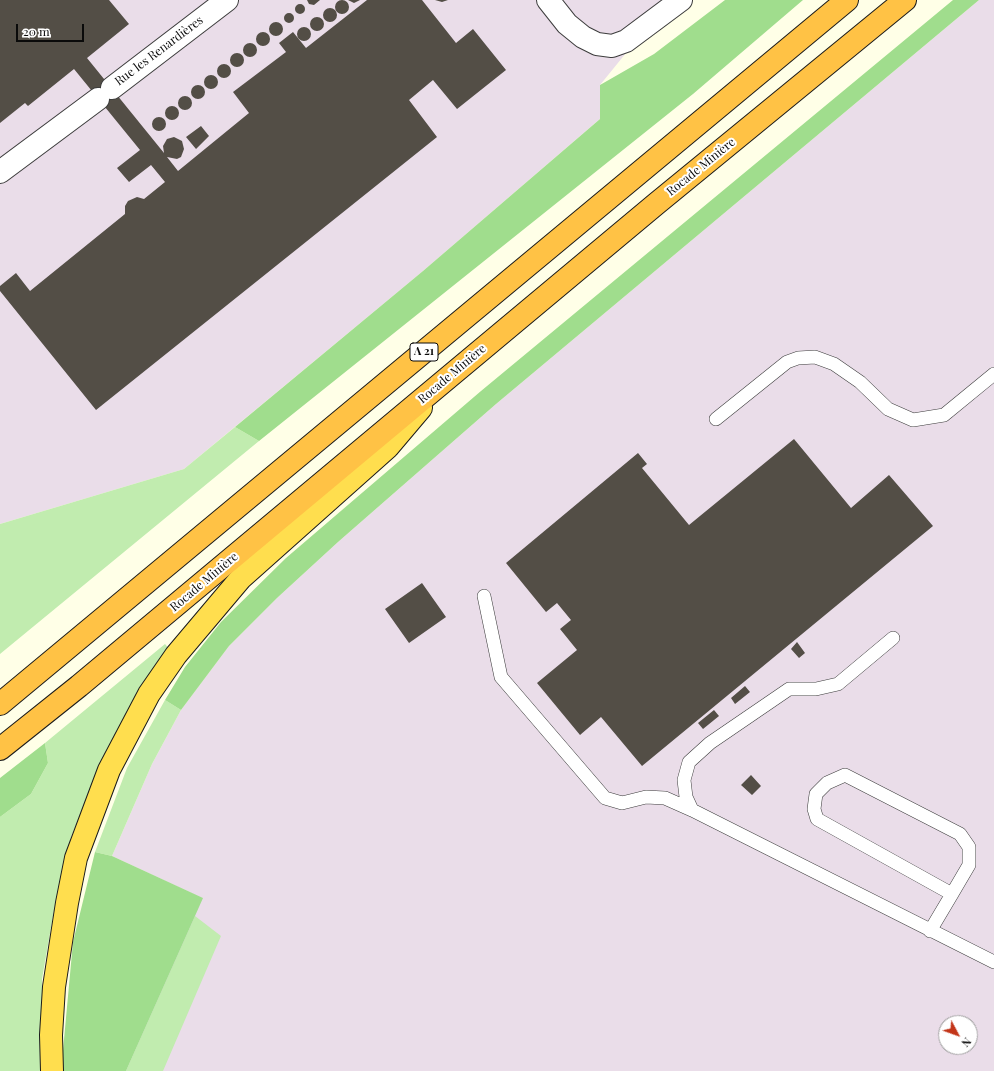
<!DOCTYPE html>
<html>
<head>
<meta charset="utf-8">
<style>
  body { margin:0 }
  #map { position:relative; width:994px; height:1071px; overflow:hidden; background:#ffffe7; font-family:"Playfair Display",serif }
  canvas { display:block }
  .north { position:absolute; left:938px; top:1015px; width:40px; height:40px; box-sizing:border-box; background:#fff; border:1px solid #9d9d9d; border-radius:50%; rotate:131deg; font-size:11px; font-weight:700; line-height:16px; text-align:center; color:#0a0a0a }
  .north::after { content:''; display:block; margin:auto; width:14px; height:18px; background:#c33519; clip-path:polygon(50% 0,100% 100%,50% 72%,0 100%) }
  .scale { position:absolute; left:16px; top:24px; width:68px; height:18px; box-sizing:border-box; border:2px solid #0a0a0a; border-top:0; padding-left:5px; font-size:12px; line-height:14px; white-space:nowrap; color:#0a0a0a; -webkit-text-stroke:3px #fff; paint-order:stroke }
</style>
</head>
<body>
<div id="map">
<canvas width="994" height="1071"></canvas>
<div class="north">N</div>
<div class="scale">20 m</div>
</div>
<script>
const ctx = document.querySelector('canvas').getContext('2d');
ctx.lineJoin = 'round';
function fillPath(path, color) {
  ctx.fillStyle = color;
  ctx.fill(path, 'evenodd');
}
function shape(rows) {
  const path = new Path2D();
  for (const r of rows) {
    if (r.length === 3) {
      path.moveTo(r[0] + r[2], r[1]);
      path.arc(r[0], r[1], r[2], 0, 2 * Math.PI);
      continue;
    }
    path.moveTo(r[0], r[1]);
    for (let i = 2; i < r.length; i += 2) path.lineTo(r[i], r[i + 1]);
  }
  return path;
}
function stroke(path, color, width, dash) {
  ctx.strokeStyle = color;
  ctx.lineWidth = width;
  ctx.lineCap = dash ? 'butt' : 'round';
  ctx.setLineDash(dash || []);
  ctx.stroke(path);
}
function write(font, color, halo, rows, align = 'center') {
  ctx.font = font + ' "Playfair Display",serif';
  ctx.lineWidth = 4;
  ctx.setLineDash([]);
  ctx.textBaseline = 'middle';
  ctx.strokeStyle = halo;
  ctx.fillStyle = color;
  for (const [text, x, y, turn = 0] of rows) {
    ctx.save();
    ctx.translate(x, y);
    ctx.rotate((+turn || 0) * Math.PI / 180);
    ctx.textAlign = isNaN(turn) ? turn : align;
    if (halo) ctx.strokeText(text, 0, 0);
    ctx.fillText(text, 0, 0);
    ctx.restore();
  }
}
const industrial = shape([
  [0,0,681,0,648,26,600,85,601,118,423,271,184,469,0,524],
  [979,0,994,0,994,1071,126,1071,202,898,112,856,152,764,181,710,229,646,277,598,338,542,496,404],
  [946,1023,970,1023,970,1047,946,1047]
]);
const green = shape([
  [235,427,259,441,0,654,0,524,184,469],
  [165,644,170,650,98,770,71,837,56,899,42,979,42,1071,0,1071,0,817,31,794,48,763,45,743],
  [165,700,181,710,152,764,112,856,95,852,127,768],
  [195,916,221,936,163,1071,126,1071]
]);
const forest = shape([
  [725,0,803,0,693,94,259,441,235,427,423,271,600,119,600,85,654,54],
  [953,0,979,0,496,404,338,542,277,598,229,646,181,710,165,700,185,667,221,622,286,558,481,391],
  [45,743,48,763,31,794,0,817,0,778],
  [95,852,112,856,203,898,126,1071,63,1071,62,1061,73,942]
]);
const building = shape([
  [0,0,109,0,129,24,87,58,164,153,163,146,167,139,174,137,182,141,184,149,181,157,177,159,167,157,178,171,249,113,233,92,286,52,279,43,293,32,306,48,367,0,422,0,456,43,473,29,506,70,457,109,433,80,409,100,437,137,96,410,0,291,0,286,16,273,30,291,125,214,125,206,128,201,137,197,144,199,165,182,151,165,129,182,117,168,140,150,74,69,28,106,25,103,0,123],
  [307,0,320,0,314,5,309,4],
  [348,0,360,0,354,3],
  [435,0,448,0,442,2],
  [342,7,7],
  [300,9,5],
  [330,15,7],
  [289,18,5],
  [317,24,7],
  [276,29,7],
  [304,34,7],
  [263,39,7],
  [250,50,7],
  [237,60,7],
  [224,71,7],
  [211,82,7],
  [198,92,7],
  [185,103,7],
  [172,113,7],
  [159,124,7],
  [201,126,209,136,196,149,186,137],
  [794,439,851,508,889,475,933,526,642,766,601,717,580,735,537,683,577,650,560,629,571,620,557,603,546,612,506,563,638,453,647,464,642,468,689,525],
  [422,583,446,617,409,643,385,609],
  [797,642,805,653,799,658,791,649],
  [745,686,750,692,735,704,731,698],
  [714,710,719,716,703,729,698,723],
  [751,775,761,786,752,795,741,785]
]);
const service = shape([
  [716,419,787,362,798,358,815,357,834,364,860,382,888,409,913,420,944,415,994,374],
  [484,596,501,677,605,798,622,803,646,797,665,798,692,810,994,962],
  [692,810,686,797,684,780,689,762,710,743,789,689,816,689,838,684,893,638],
  [930,931,952,894,969,865,969,847,960,834,845,775,827,783,816,794,814,809,817,819,952,894]
]);
const minor = shape([
  [548,0,567,24,583,37,597,44,612,46,626,41,681,0],
  [112,88,227,0],
  [0,172,98,99]
]);
const trunk = shape([
  [52,1071,51,1035,54,987,67,903,76,858,109,770,149,694,176,655,241,578,388,447,421,408]
]);
const motorway = shape([
  [0,704,847,0],
  [0,749,79,686,656,204,905,0]
]);
const shields = [
  [424,352,28]
];
const shieldNames = [
  ["A 21",424,352]
];
const streetNames = [
  ["Rue les Renardières",159,51,-37],
  ["Rocade Minière",701,167,-39],
  ["Rocade Minière",452,374,-40],
  ["Rocade Minière",204,582,-40]
];
fillPath(industrial, '#eadde9');
fillPath(green, '#c1ecaf');
fillPath(forest, '#a0dd8d');
fillPath(building, '#534e46');
stroke(service, '#3d3d3d', 14);
stroke(minor, '#3d3d3d', 24);
stroke(trunk, '#1b1b1b', 24);
stroke(motorway, '#1b1b1b', 24);
stroke(service, '#fff', 13);
stroke(minor, '#fff', 22);
stroke(trunk, '#ffde4e', 22);
stroke(motorway, '#ffc245', 22);
for (const [x, y, w] of shields) {
  const box = new Path2D();
  box.roundRect(x - w / 2, y - 9, w, 18, 3);
  ctx.fillStyle = '#fff';
  ctx.fill(box);
  stroke(box, '#0a0a0a', 1);
}
write('bold 11px', '#0a0a0a', null, shieldNames);
write('12px', '#0a0a0a', '#fff', streetNames);
</script>
</body>
</html>
